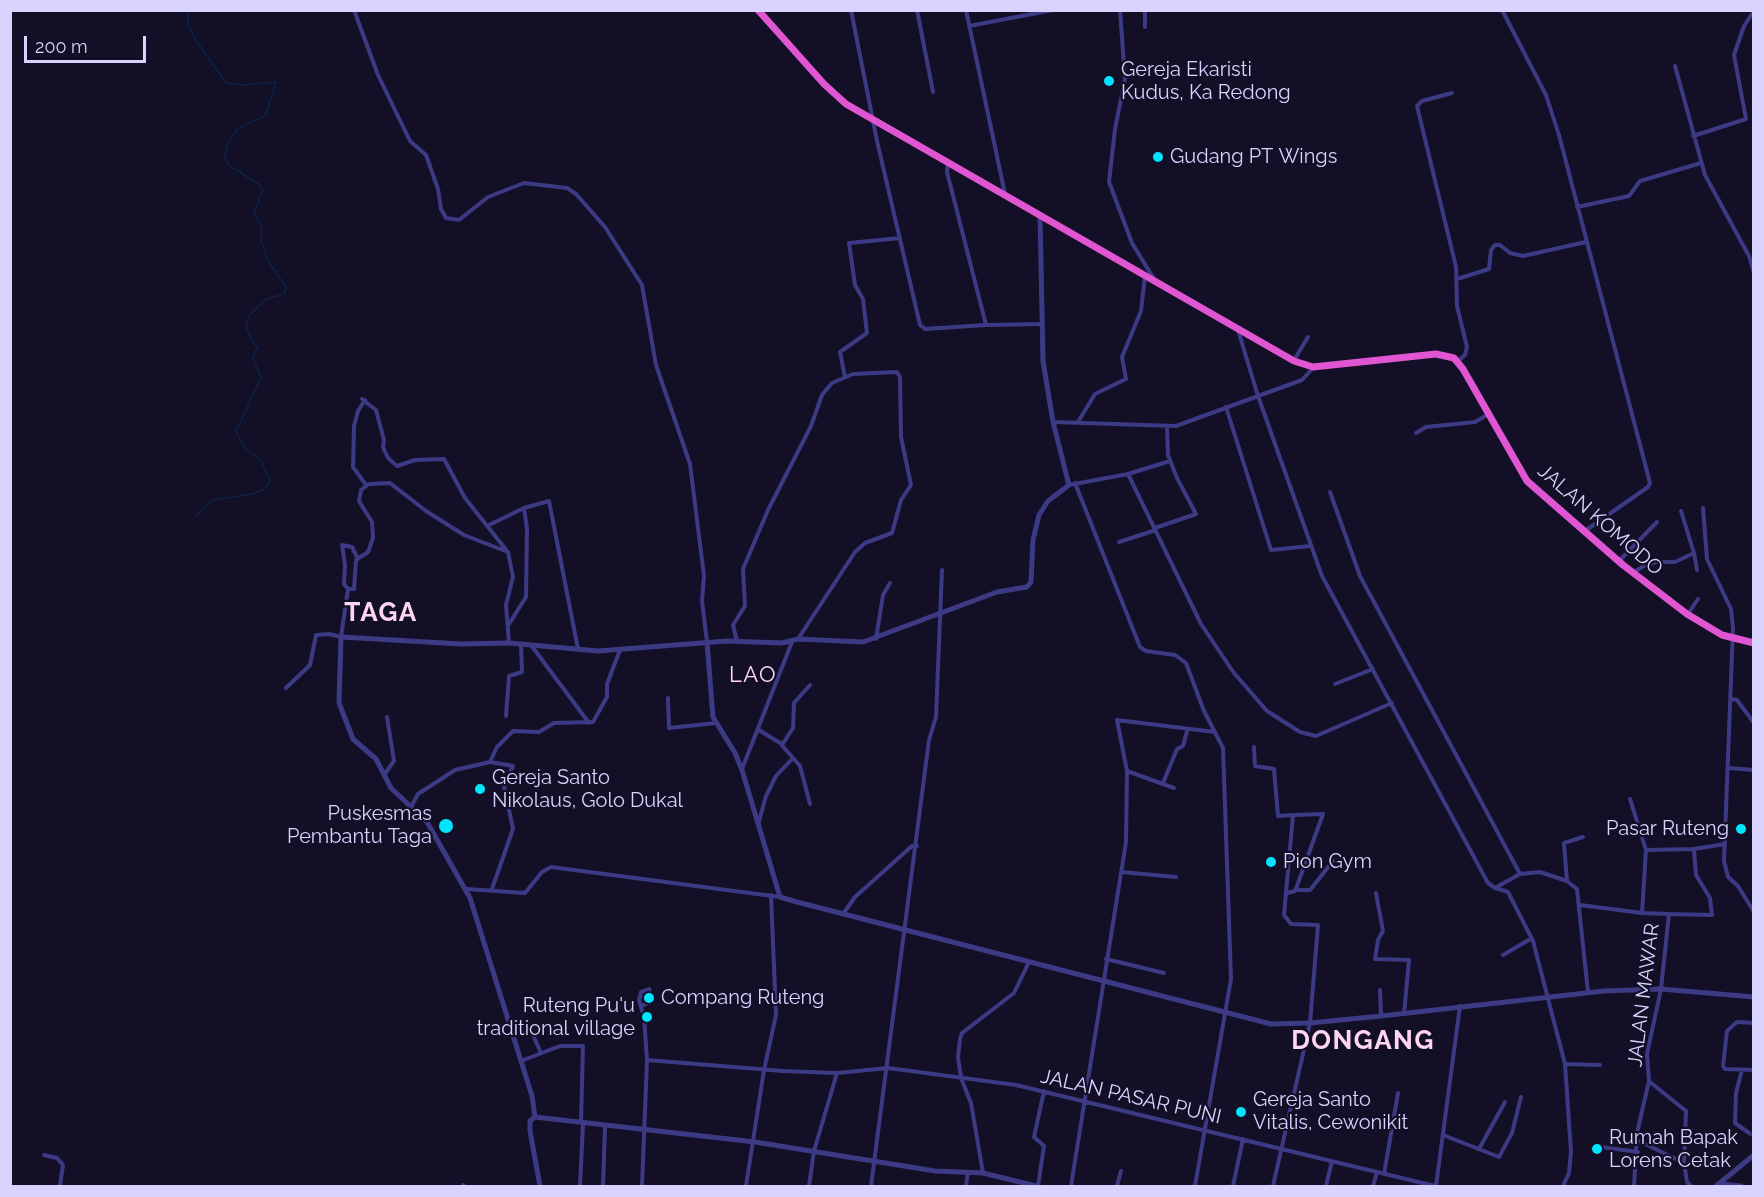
<!DOCTYPE html>
<html>
<head>
<meta charset="utf-8">
<style>
  body { margin:0 }
  #map { position:relative; width:1764px; height:1197px; overflow:hidden; background:#130f26; font-family:Raleway,sans-serif }
  canvas { display:block }
  .frame { position:absolute; inset:0; border:12px solid #d9d4ff; pointer-events:none }
  .scale { position:absolute; left:24px; top:36px; width:122px; height:27px; box-sizing:border-box; border:3px solid #d9d4ff; border-top:0; padding-left:8px; font-size:18px; line-height:21px; white-space:nowrap; color:#d9d4ff; -webkit-text-stroke:4px #130f26; paint-order:stroke }
</style>
</head>
<body>
<div id="map">
<canvas width="1764" height="1197"></canvas>
<div class="frame"></div>
<div class="scale">200 m</div>
</div>
<script>
const ctx = document.querySelector('canvas').getContext('2d');
ctx.lineJoin = 'round';
function shape(rows) {
  const path = new Path2D();
  for (const r of rows) {
    path.moveTo(r[0], r[1]);
    for (let i = 2; i < r.length; i += 2) path.lineTo(r[i], r[i + 1]);
  }
  return path;
}
function stroke(path, color, width, dash) {
  ctx.strokeStyle = color;
  ctx.lineWidth = width;
  ctx.lineCap = dash ? 'butt' : 'round';
  ctx.setLineDash(dash || []);
  ctx.stroke(path);
}
function write(font, color, halo, rows, align = 'center') {
  ctx.font = font + ' Raleway,sans-serif';
  ctx.lineWidth = 4.5;
  ctx.setLineDash([]);
  ctx.textBaseline = 'middle';
  ctx.strokeStyle = halo;
  ctx.fillStyle = color;
  for (const [text, x, y, turn = 0] of rows) {
    ctx.save();
    ctx.translate(x, y);
    ctx.rotate((+turn || 0) * Math.PI / 180);
    ctx.textAlign = isNaN(turn) ? turn : align;
    if (halo) ctx.strokeText(text, 0, 0);
    ctx.fillText(text, 0, 0);
    ctx.restore();
  }
}
const stream = shape([
  [189,10,188,25,195,39,226,83,241,85,276,82,265,116,237,129,228,143,225,159,230,166,260,185,263,190,254,213,262,227,261,240,268,261,286,287,284,294,266,299,249,315,247,322,247,330,257,348,253,358,261,378,236,431,245,448,261,461,270,482,263,490,252,494,213,500,196,516]
]);
const minorTunnel = shape([
  [1749,1133,1754,1137]
]);
const minor = shape([
  [354,10,378,75,410,141,426,155,438,189,441,209,446,218,459,220,488,197,524,183,567,188,576,194,605,227,642,285,656,365,690,464,704,576,702,601,707,642],
  [851,10,877,141,920,325,925,329,986,325],
  [917,10,933,92],
  [966,10,1005,194],
  [1120,10,1125,79,1115,129,1109,182,1132,243,1154,279],
  [1502,10,1546,95,1559,135,1650,483,1648,487,1585,531],
  [969,26,1053,10],
  [1145,27,1145,10],
  [1675,66,1705,175,1749,256,1754,273],
  [1452,93,1422,101,1417,106,1456,267,1457,306,1467,347,1465,355,1458,361],
  [1693,136,1746,119,1734,55,1744,26,1754,11],
  [948,163,947,172,986,325,1042,324],
  [1577,207,1629,196,1640,181,1701,163],
  [1457,279,1489,269,1491,250,1495,245,1500,245,1510,253,1523,256,1586,242],
  [1238,330,1258,396,1322,576,1488,883,1495,888,1520,874,1540,872,1567,881,1577,889,1588,992],
  [1294,360,1308,337],
  [845,377,840,352,867,333,863,299,855,285,849,243,900,238],
  [362,399,376,410,384,440,383,447,388,458,397,466,415,460,444,459,465,498,507,551],
  [365,400,358,411,354,426,353,467,366,485],
  [1226,407,1271,550,1310,546],
  [1053,422,1176,426,1302,380,1313,368],
  [1078,422,1095,394,1126,379,1122,357,1141,311,1145,276],
  [1416,433,1426,427,1475,422,1487,415],
  [1128,474,1170,461],
  [1075,483,1140,647,1146,651,1175,655,1186,663,1204,711,1223,748,1231,979,1195,1186],
  [1069,485,1128,474,1201,624,1234,673,1267,711,1300,732,1316,736,1392,703],
  [1330,492,1360,576,1520,874],
  [1703,508,1707,559,1731,609,1733,628,1724,861,1728,877,1738,886,1754,912],
  [487,526,524,508,549,501,578,649],
  [1155,528,1196,514,1177,478,1168,455,1167,427],
  [1119,542,1156,530],
  [1694,553,1697,570],
  [1619,561,1657,522],
  [1634,572,1644,566,1656,562,1675,562,1694,553,1681,511],
  [348,589,354,589,356,560,368,552,373,538,372,522,359,501,361,490,369,484,390,483,426,511,464,535,508,552,513,577,506,605,509,643],
  [1688,614,1698,599],
  [509,624,526,597,527,529,524,508],
  [876,639,883,595,890,583],
  [737,641,733,625,745,606,743,569,768,510,811,426,822,395,832,383,853,374,897,372,900,377,901,437,911,485,901,500,892,533,865,543,855,552,798,639],
  [531,645,589,723],
  [1335,684,1373,669],
  [286,688,310,665,316,635,329,634,341,637,348,589,344,584,345,565,342,545,352,547,358,559],
  [668,698,669,728,716,723],
  [1731,699,1737,700,1754,723],
  [506,716,509,676,522,672,521,644],
  [759,730,780,743,800,766,810,804],
  [782,745,793,728,794,703,810,685],
  [1254,747,1255,766,1274,769,1278,816,1293,815,1284,915,1291,924,1318,925,1310,1023,1273,1186],
  [490,762,497,747,513,731,539,732,554,723,593,722,607,697,607,684,620,650],
  [1728,768,1754,770],
  [742,769,792,642],
  [1127,771,1174,788],
  [384,775,394,761,387,717],
  [1163,783,1177,749,1183,746,1187,731],
  [1630,799,1646,850,1694,849],
  [411,807,418,794,455,770,490,762,513,766,504,786,513,829,492,889],
  [758,825,766,796,776,776,793,758],
  [1646,850,1642,913,1669,914],
  [1121,872,1176,877],
  [1567,881,1564,843,1583,837],
  [1495,888,1508,892,1533,941,1565,1064,1571,1152,1569,1173,1563,1186],
  [467,889,525,893,542,872,551,867,780,897],
  [1296,890,1310,890,1333,861],
  [1287,893,1295,891,1297,886,1323,814,1293,815],
  [1376,893,1383,931,1378,940,1375,959,1409,960,1404,1014],
  [1580,905,1642,913],
  [843,914,855,897,912,846,917,846],
  [1503,955,1532,938],
  [1106,959,1164,973],
  [1380,990,1381,1016],
  [641,1006,648,1003,651,997,649,989,641,992,639,1000,644,1017,647,1060,642,1186],
  [1754,1023,1737,1022,1727,1031,1723,1066,1725,1069,1754,1070],
  [528,1024,541,1053],
  [647,1060,783,1071,837,1073,888,1068,1016,1085,1435,1186],
  [521,1061,560,1046,583,1046,581,1122],
  [1565,1064,1600,1065],
  [1742,1070,1736,1093,1735,1123,1749,1133],
  [1650,1082,1686,1111,1684,1163],
  [1443,1135,1499,1157,1512,1133,1521,1097],
  [1637,1140,1684,1163,1687,1182,1691,1186],
  [1601,1147,1638,1152],
  [1479,1149,1505,1102],
  [44,1155,57,1158,63,1165,60,1186],
  [983,1173,971,1103,961,1078,958,1057,960,1039,962,1033,1014,993,1029,962],
  [1384,1174,1398,1093],
  [463,1185,464,1186],
  [580,1186,583,1124],
  [603,1186,605,1127],
  [746,1186,764,1070,776,1015,771,895],
  [809,1186,814,1151,837,1073],
  [871,1186,929,740,936,717,942,570],
  [966,1186,968,1172],
  [1038,1186,1044,1146,1034,1137,1044,1091],
  [1071,1186,1126,842,1127,771,1117,720,1215,732],
  [1117,1186,1121,1171],
  [1233,1186,1243,1139],
  [1326,1186,1332,1161],
  [1373,1186,1377,1172],
  [1436,1186,1460,1006],
  [1634,1186,1637,1133,1649,1081,1647,1054,1661,989,1669,914,1712,915,1710,898,1696,875,1694,849,1725,844]
]);
const tertiary = shape([
  [707,642,713,717,735,753,742,770,780,897,797,902,1271,1024,1310,1023,1381,1016,1604,991,1661,989,1754,997],
  [535,1117,755,1142,935,1171,983,1173,1036,1186],
  [1720,1184,1741,1186],
  [540,1186,530,1131,530,1121,535,1117,532,1096,470,898,427,822,391,788,376,759,353,739,339,703,341,637,461,644,509,643,598,651,727,641,782,643,798,639,863,642,997,592,1027,587,1031,582,1033,540,1039,515,1048,501,1069,485,1053,422,1043,361,1040,215],
  [1716,1186,1754,1155]
]);
const trunk = shape([
  [758,10,824,84,846,104,1294,361,1313,367,1436,354,1454,358,1463,369,1527,481,1623,565,1687,614,1722,635,1754,643]
]);
const markers = [
  [1109,81,6,"#00e5ff"],
  [1158,157,6,"#00e5ff"],
  [480,789,6,"#00e5ff"],
  [446,826,8,"#00e5ff"],
  [1741,829,6,"#00e5ff"],
  [1271,862,6,"#00e5ff"],
  [649,998,6,"#00e5ff"],
  [647,1017,6,"#00e5ff"],
  [1241,1112,6,"#00e5ff"],
  [1597,1149,6,"#00e5ff"]
];
const poiNames = [
  ["Gereja Ekaristi",1121,70],
  ["Kudus, Ka Redong",1121,93],
  ["Gudang PT Wings",1170,157],
  ["Gereja Santo",492,778],
  ["Nikolaus, Golo Dukal",492,801],
  ["Puskesmas",432,814,"right"],
  ["Pembantu Taga",432,837,"right"],
  ["Pasar Ruteng",1729,829,"right"],
  ["Pion Gym",1283,862],
  ["Compang Ruteng",661,998],
  ["Ruteng Pu'u",635,1006,"right"],
  ["traditional village",635,1029,"right"],
  ["Gereja Santo",1253,1100],
  ["Vitalis, Cewonikit",1253,1123],
  ["Rumah Bapak",1609,1138],
  ["Lorens Cetak",1609,1161]
];
const streetNames = [
  ["JALAN KOMODO",1600,520,41],
  ["JALAN MAWAR",1644,995,-83],
  ["JALAN PASAR PUNI",1131,1097,13]
];
const quarterNames = [
  ["LAO",753,675]
];
const districtNames = [
  ["TAGA",381,613],
  ["DONGANG",1363,1041]
];
stroke(stream, '#0c2248', 1.5);
stroke(minorTunnel, '#312d47', 4, [4, 2]);
stroke(minor, '#3d3a85', 4);
stroke(tertiary, '#3d3a85', 5);
stroke(trunk, '#e055d1', 7);
for (const [x, y, r, color] of markers) {
  const dot = new Path2D();
  dot.arc(x, y, r, 0, 2 * Math.PI);
  ctx.fillStyle = color;
  ctx.fill(dot);
  stroke(dot, '#130f26', 2);
}
write('20px', '#d9d4ff', '#130f26', poiNames, 'left');
write('20px', '#d9d4ff', '#130f26', streetNames);
ctx.letterSpacing = '1.5px';
write('22px', '#ffd6f0', '#130f26', quarterNames);
ctx.letterSpacing = '0px';
ctx.letterSpacing = '1.5px';
write('bold 26px', '#ffd6f0', '#130f26', districtNames);
ctx.letterSpacing = '0px';
</script>
</body>
</html>
